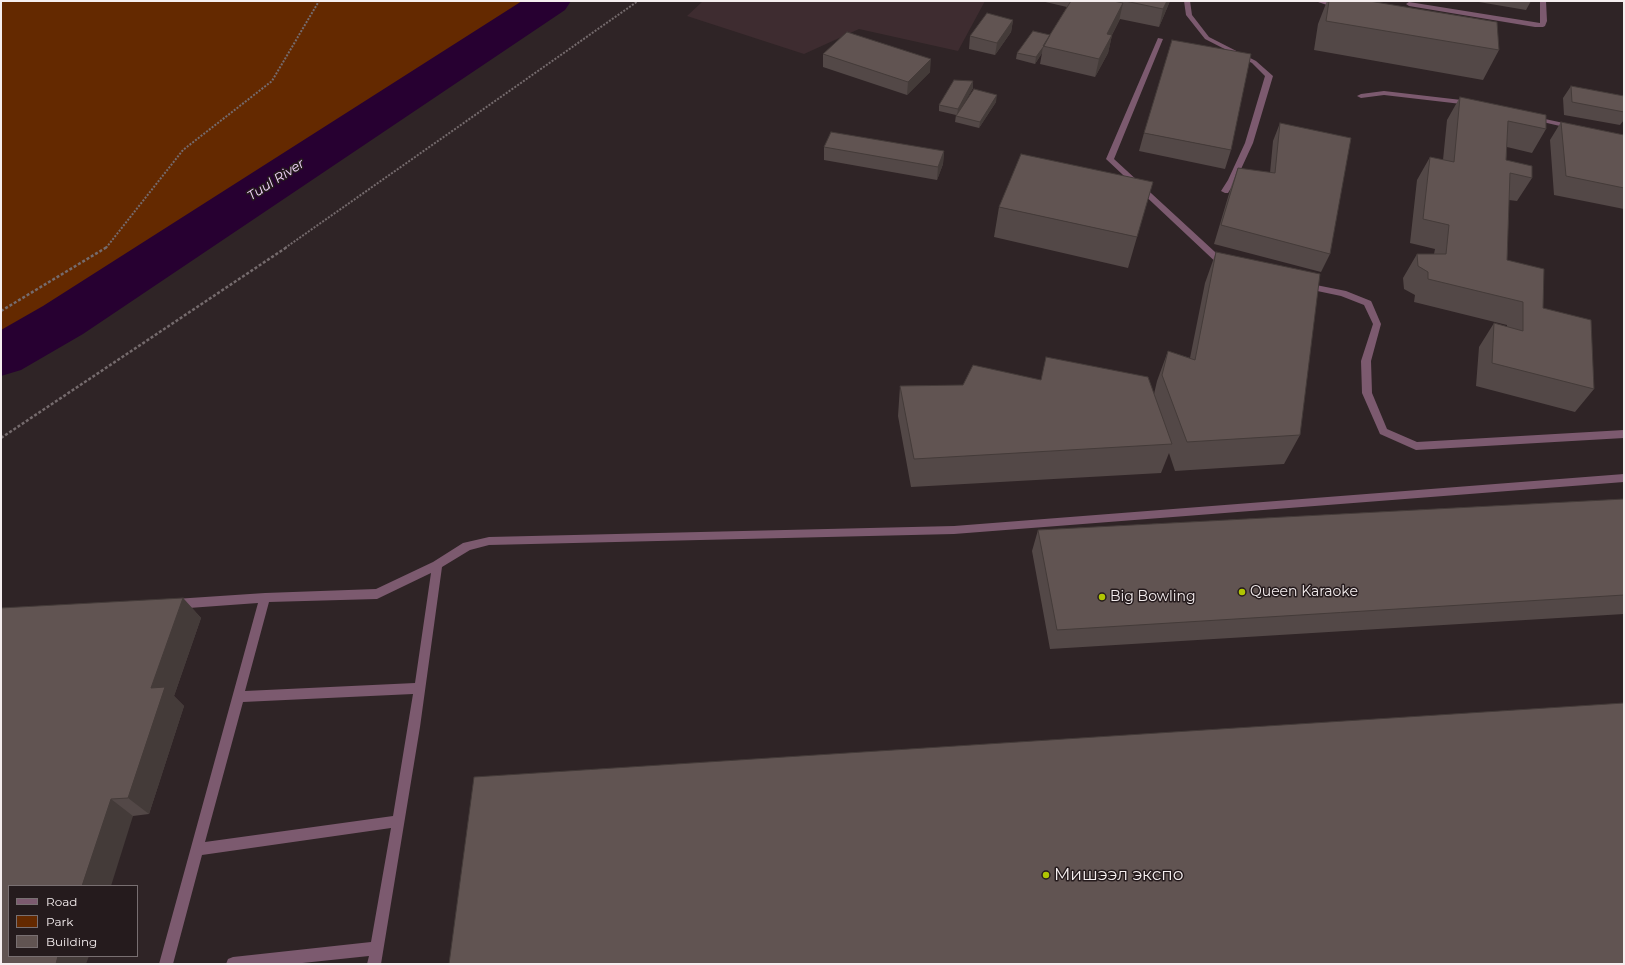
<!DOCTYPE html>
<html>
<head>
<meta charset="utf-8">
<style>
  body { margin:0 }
  #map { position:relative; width:1625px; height:965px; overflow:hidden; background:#2f2426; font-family:Montserrat,sans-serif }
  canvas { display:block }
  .frame { position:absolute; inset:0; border:2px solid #f5eeef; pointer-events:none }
  .legend { position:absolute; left:8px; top:885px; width:130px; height:72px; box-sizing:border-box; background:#251b1d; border:1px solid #786f71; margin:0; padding:5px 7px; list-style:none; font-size:12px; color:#f5eeef }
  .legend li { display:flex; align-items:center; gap:8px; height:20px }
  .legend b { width:20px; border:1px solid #786f71 }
</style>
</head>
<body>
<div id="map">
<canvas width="1625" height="965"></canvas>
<div class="frame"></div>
<ul class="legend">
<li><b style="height:5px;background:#7c5a6f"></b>Road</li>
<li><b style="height:11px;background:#642900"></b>Park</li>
<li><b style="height:11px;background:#615452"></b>Building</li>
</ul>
</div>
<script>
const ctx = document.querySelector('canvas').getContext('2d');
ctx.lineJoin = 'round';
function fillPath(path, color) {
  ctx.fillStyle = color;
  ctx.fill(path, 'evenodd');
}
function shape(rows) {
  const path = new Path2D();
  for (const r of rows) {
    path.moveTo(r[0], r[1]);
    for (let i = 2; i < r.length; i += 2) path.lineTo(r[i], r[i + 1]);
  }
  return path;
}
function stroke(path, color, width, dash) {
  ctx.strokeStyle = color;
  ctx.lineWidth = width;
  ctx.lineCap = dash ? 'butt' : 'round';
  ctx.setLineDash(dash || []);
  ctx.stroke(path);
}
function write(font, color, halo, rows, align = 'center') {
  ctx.font = font + ' Montserrat,sans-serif';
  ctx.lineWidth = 3;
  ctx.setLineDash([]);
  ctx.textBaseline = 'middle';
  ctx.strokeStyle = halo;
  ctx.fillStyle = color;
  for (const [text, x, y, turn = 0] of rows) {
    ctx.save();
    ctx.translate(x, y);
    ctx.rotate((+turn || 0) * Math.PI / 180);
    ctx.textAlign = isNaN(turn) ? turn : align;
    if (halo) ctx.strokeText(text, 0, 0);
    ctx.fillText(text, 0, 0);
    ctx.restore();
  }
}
const built = shape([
  [703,1,985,1,958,51,859,29,804,54,687,16]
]);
const green = shape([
  [1,1,570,1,1,358]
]);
const water = shape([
  [534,1,561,1,458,66,447,58]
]);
const river = shape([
  [522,1,571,1,565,10,83,334,21,370,1,376,1,330,43,306,522,1]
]);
const pathFar1 = shape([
  [106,248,183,150,272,81,319,1],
  [285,248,638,1]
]);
const path = shape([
  [1,311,107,247],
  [1,438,287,247]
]);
const lane = shape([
  [1184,1,1190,1,1192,15,1209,37,1256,61,1273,76,1253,143,1236,180,1228,193,1225,193,1221,191,1228,180,1245,143,1265,76,1252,63,1205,39,1186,15,1184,1],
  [1315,1,1325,1,1342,7,1339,9,1315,1],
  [1540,1,1546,1,1547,21,1545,26,1543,27,1535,27,1409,6,1406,4,1409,2,1540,23,1540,1],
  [1624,474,1624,482,954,534,489,545,470,550,442,567,420,727,381,964,367,964,369,956,293,964,226,964,228,959,233,957,371,942,391,828,202,855,173,964,159,964,258,603,175,609,171,607,170,604,171,601,175,599,265,593,376,589,433,562,463,543,489,537,954,526,1624,474],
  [431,573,415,683,245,691,269,602,377,599,431,573],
  [413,694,393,816,205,842,243,702,413,694]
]);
const street = shape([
  [1158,38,1163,39,1114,159,1227,263,1228,265,1227,267,1221,267,1106,159,1158,38],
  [1384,91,1470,101,1474,103,1470,105,1384,95,1361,98,1357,96,1361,94,1384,91],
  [1531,116,1573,125,1577,127,1573,129,1534,120,1530,118,1531,116],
  [1306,283,1346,291,1371,301,1372,303,1381,324,1371,361,1372,393,1387,429,1417,442,1624,430,1624,438,1416,450,1380,434,1362,393,1361,361,1373,324,1364,305,1341,296,1303,288,1302,286,1303,284,1306,283]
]);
const wall = shape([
  [1041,1,1113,1,1118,2,1118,1,1170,1,1159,27,1120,19,1112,35,1108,53,1095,77,1040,64,1042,53,1035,64,1016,59,1017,53,1050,35,1067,7],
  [1327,1,1369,1,1499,50,1483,80,1314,50,1318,24],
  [1473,1,1531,1,1526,10],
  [1013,20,1011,32,995,55,969,49,970,36],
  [823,54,930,72,907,95,823,67],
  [973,81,973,88,961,108,996,102,979,128,955,122,956,115,939,111,939,105],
  [1571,86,1624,96,1624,120,1620,125,1564,115,1563,98],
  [1460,97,1546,129,1532,153,1507,147,1506,160,1532,178,1517,201,1509,200,1507,260,1543,308,1594,389,1575,412,1476,386,1479,347,1494,323,1507,327,1507,325,1414,302,1415,295,1404,289,1403,278,1417,254,1434,254,1435,249,1410,243,1417,180,1430,157,1443,160,1447,120],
  [1561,122,1624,135,1624,209,1554,195,1550,140],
  [1280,123,1330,254,1321,272,1214,244,1231,187,1238,168,1270,173,1273,141],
  [1144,133,1231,150,1225,169,1139,151],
  [824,147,944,151,943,164,937,180,824,160],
  [999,207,1137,237,1128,268,994,237],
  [1216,252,1300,435,1284,464,1175,471,1169,453,1161,473,911,487,898,416,900,386,963,385,1041,380,1154,394,1157,381,1168,351,1190,358,1205,283],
  [1624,499,1624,614,1050,649,1032,551,1038,530],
  [183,598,201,618,174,696,184,706,149,814,133,816,1,964]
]);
const shadedWall = shape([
  [1167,1,1170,1,1159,27,1163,9],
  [1123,3,1119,21,1103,52,1107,34],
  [1013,20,1011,32,995,55,997,43],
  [1112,35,1108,53,1095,77,1099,59],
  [1043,46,1042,53,1035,64,1036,57],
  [931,59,930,72,907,95,908,82],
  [973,81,973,88,957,116,958,109],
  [997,95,996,102,979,128,980,122],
  [944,151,943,164,937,180,938,167],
  [183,598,201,618,174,696,184,706,149,814,128,798,151,688],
  [111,799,133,816,111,886,82,886],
  [58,956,89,956,86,964,56,964]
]);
const building = shape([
  [1071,1,1113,1,1123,3,1107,34,1112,35,1099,59,1043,46,1071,1],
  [1125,1,1167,1,1163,9,1125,1],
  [1329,1,1369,1,1497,22,1499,50,1326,21,1329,1],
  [987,13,1013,20,997,43,970,36,987,13],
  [1033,31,1050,35,1044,46,1036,57,1017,53,1033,31],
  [847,32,931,59,908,82,823,54,847,32],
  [1172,40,1251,54,1231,150,1144,133,1172,40],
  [954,80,973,81,958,109,939,105,954,80],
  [1571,86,1624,96,1624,112,1572,102,1571,86],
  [974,89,997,95,980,122,956,116,974,89],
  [1460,97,1546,115,1546,129,1508,121,1506,160,1532,166,1532,178,1510,173,1507,260,1544,269,1543,308,1591,320,1594,389,1492,363,1494,323,1523,331,1523,302,1428,279,1428,272,1418,266,1417,254,1446,254,1449,225,1423,219,1430,157,1454,162,1460,97],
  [1561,122,1624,135,1624,188,1566,176,1561,122],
  [1280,123,1351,138,1330,254,1221,225,1238,168,1275,173,1280,123],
  [831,132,944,151,938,167,824,147,831,132],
  [1021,154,1153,182,1137,237,999,207,1021,154],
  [1216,252,1320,274,1300,435,1187,442,1162,375,1168,351,1195,360,1216,252],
  [1046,357,1148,377,1172,444,914,459,900,386,963,385,973,365,1041,380,1046,357],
  [1624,499,1624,595,1057,630,1038,530,1624,499],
  [183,598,151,688,165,687,128,798,111,799,82,886,9,886,9,956,58,956,56,964,1,964,1,608,183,598],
  [1624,703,1624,964,449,964,474,777,1624,703]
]);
const markers = [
  [1242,592,4,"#b0c502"],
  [1102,597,4,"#b0c502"],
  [1046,875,4,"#b0c502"]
];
const farWaternames = [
  ["Tuul River",276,180,-33]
];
const poiNames = [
  ["Queen Karaoke",1250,592],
  ["Big Bowling",1110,597]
];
const nearPoinames = [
  ["Мишээл экспо",1054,875]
];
fillPath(built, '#3e2c30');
fillPath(green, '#642900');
fillPath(water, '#270031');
fillPath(river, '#270031');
stroke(pathFar1, '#756b6d', 2, [2, 1.5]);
stroke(path, '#756b6d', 2.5, [3, 2]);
fillPath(lane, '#7c5a6f');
fillPath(street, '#7c5a6f');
fillPath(wall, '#534847');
fillPath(shadedWall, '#443b39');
fillPath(building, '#615452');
stroke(building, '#443b39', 1);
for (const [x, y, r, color] of markers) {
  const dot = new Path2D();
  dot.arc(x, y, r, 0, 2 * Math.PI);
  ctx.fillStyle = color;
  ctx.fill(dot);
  stroke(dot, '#251b1d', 1.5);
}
write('italic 13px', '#f4d6fd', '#251b1d', farWaternames);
write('14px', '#f5eeef', '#251b1d', poiNames, 'left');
write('17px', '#f5eeef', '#251b1d', nearPoinames, 'left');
</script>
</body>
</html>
